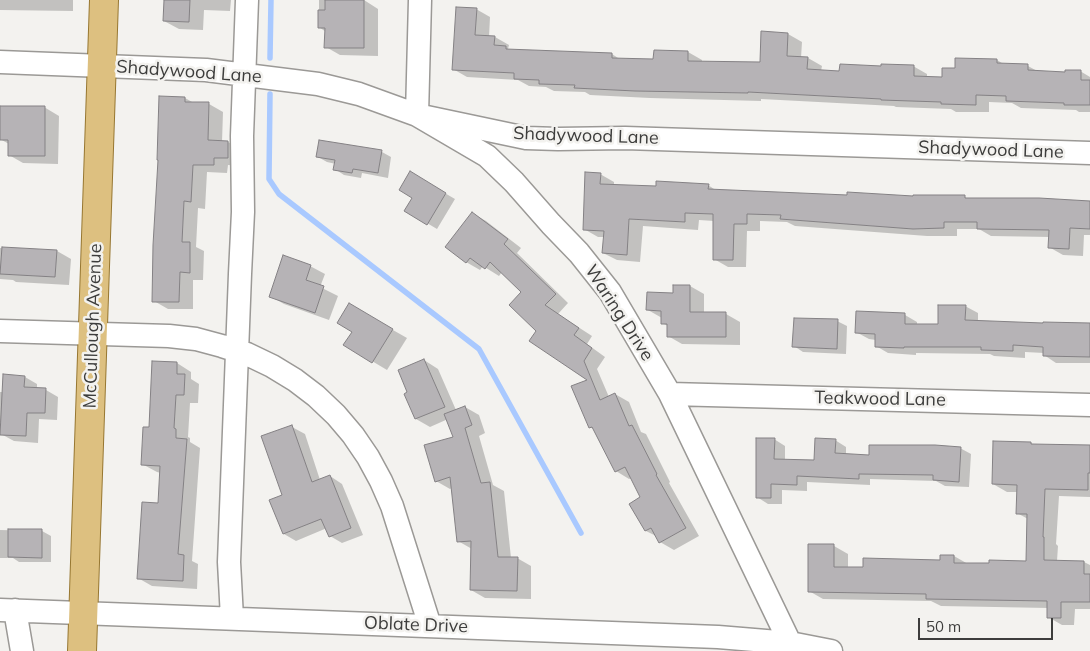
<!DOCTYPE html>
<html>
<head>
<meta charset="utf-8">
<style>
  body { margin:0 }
  #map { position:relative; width:1090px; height:651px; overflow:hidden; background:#f3f2ef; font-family:Mulish,sans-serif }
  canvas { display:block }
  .scale { position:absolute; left:918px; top:618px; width:135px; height:22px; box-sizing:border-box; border:2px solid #3d3d3c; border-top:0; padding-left:6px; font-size:15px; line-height:18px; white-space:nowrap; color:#3d3d3c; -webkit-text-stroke:4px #f3f2ef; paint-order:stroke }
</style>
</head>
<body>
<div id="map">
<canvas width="1090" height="651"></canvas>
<div class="scale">50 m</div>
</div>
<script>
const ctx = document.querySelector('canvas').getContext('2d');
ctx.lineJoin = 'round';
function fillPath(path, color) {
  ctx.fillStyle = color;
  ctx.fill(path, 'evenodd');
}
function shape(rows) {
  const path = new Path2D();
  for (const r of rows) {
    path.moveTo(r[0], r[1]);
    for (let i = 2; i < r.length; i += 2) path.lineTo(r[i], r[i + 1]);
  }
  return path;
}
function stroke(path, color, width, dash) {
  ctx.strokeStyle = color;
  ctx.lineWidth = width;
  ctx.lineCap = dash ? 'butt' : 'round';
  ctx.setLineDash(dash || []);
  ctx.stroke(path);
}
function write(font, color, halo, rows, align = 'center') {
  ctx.font = font + ' Mulish,sans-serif';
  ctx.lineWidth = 5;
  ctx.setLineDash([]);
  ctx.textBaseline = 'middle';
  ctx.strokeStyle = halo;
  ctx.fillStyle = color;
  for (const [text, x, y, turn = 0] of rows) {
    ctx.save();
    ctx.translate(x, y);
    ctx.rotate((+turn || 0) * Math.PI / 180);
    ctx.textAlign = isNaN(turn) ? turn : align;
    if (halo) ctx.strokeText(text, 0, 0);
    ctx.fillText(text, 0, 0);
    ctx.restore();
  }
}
const shadow = shape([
  [0,0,73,0,73,11,0,10],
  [165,0,231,0,230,11,204,10,203,30,179,29,164,21],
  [319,0,364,0,378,9,378,56,340,55,326,47,326,32,319,27],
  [476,9,490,17,489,37,495,37,509,45,508,49,511,50,612,54,621,60,655,61,688,52,702,60,702,63,761,64,788,34,802,42,801,58,808,58,822,66,821,71,841,72,883,67,913,66,927,74,927,78,943,78,956,70,997,60,1005,65,1028,66,1039,72,1066,73,1080,71,1090,77,1090,112,1079,112,1076,110,1021,108,1012,103,989,102,989,112,956,112,951,109,896,107,894,106,761,99,761,101,650,98,590,95,585,92,554,91,546,87,529,86,518,80,467,77,453,69],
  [185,98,194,103,209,104,223,112,222,142,228,142,242,150,242,166,228,165,227,173,207,172,205,209,198,208,196,247,204,251,203,280,193,280,193,309,168,309,154,301],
  [0,107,44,107,59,116,58,164,23,163,9,155,9,144,0,139],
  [382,152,391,157,388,178,362,173,361,178,344,175,335,169,336,164,327,162,318,157],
  [410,173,455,199,437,229,405,210,413,197],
  [600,174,614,182,614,186,657,188,708,185,717,191,914,198,964,197,969,199,1090,202,1090,235,1084,235,1083,256,1063,255,1049,247,1050,237,991,236,979,229,957,229,957,236,927,236,795,226,787,222,760,221,760,231,747,231,746,267,728,267,714,259,714,221,699,220,698,230,643,226,640,262,617,260,603,253,605,237,598,237,584,229],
  [472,213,486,221,521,248,517,253,568,303,558,314,592,336,587,344,605,357,597,369,609,397,615,394,629,402,641,432,646,434,670,482,669,483,699,536,674,550,660,542,658,537,646,531,642,498,632,478,629,479,616,471,595,430,590,427,589,380,537,331,523,292,502,272,499,276,483,266,480,270,466,262],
  [0,248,57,251,71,259,69,285,16,282,13,280,0,279],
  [310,266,325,274,320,287,338,296,329,320,284,304,270,296],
  [690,286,704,294,704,313,726,314,740,322,740,345,682,344,668,336,668,326,662,323,662,318,648,310],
  [349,305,407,338,387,370,345,345,353,331],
  [965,306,978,313,978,322,1090,324,1090,363,1056,363,1044,355,1044,353,1025,352,1025,358,994,356,990,354,916,353,916,355,888,353,876,346,876,340,869,339,856,332,905,315,917,322,917,325,940,325],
  [837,321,847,326,846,354,803,352,794,346],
  [424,360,438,369,456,410,465,407,479,415,485,433,479,436,493,485,504,491,511,558,517,558,531,566,531,599,485,598,471,590,472,549,458,541,452,488,450,489,436,481,455,438,448,419,430,427,416,419,409,393],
  [153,362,177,363,191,372,191,379,199,384,198,403,190,403,188,437,190,438,190,442,200,448,192,561,198,564,197,589,152,586,138,578,159,504,161,473,157,472,142,464,150,429],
  [25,377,37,384,37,389,46,390,58,397,57,420,39,419,38,443,14,441,1,434,2,423,0,422,0,392,4,392],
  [292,427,305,434,320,480,330,476,342,484,363,535,342,543,330,536,327,528,296,541,284,534,283,495],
  [774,439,785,446,785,461,815,461,835,440,846,447,846,455,870,456,960,448,971,454,969,487,945,486,936,481,870,479,870,485,807,482,807,491,782,490,782,504,768,504,757,497],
  [994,442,1031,443,1034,445,1090,446,1090,497,1059,496,1056,544,1058,546,1057,561,1084,562,1090,565,1090,609,1075,609,1074,625,1062,625,1048,617,1048,608,941,606,931,601,823,599,809,591,809,546,834,546,848,554,848,568,864,568,941,561,941,556,954,556,968,564,1027,562,1028,519,1017,513,1018,492,1007,492,993,484],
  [0,530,42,531,51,536,51,562,19,562,13,558,0,558]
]);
const stream = shape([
  [270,58,271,0],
  [270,94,269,179,279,194,479,349,581,533]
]);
const building = shape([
  [164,0,190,0,189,22,163,21,164,0],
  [325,0,364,0,364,48,324,48,325,28,318,28,318,10,325,10,325,0],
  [456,7,477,8,475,35,495,36,494,45,506,46,506,49,612,53,612,58,653,59,654,50,688,51,688,61,760,62,761,31,788,33,787,56,808,57,807,69,839,71,840,64,881,66,881,64,914,65,914,76,942,77,942,68,955,68,955,58,997,59,997,63,1028,64,1028,70,1065,72,1065,70,1081,70,1081,80,1090,80,1090,105,1064,105,1064,103,1006,101,1006,96,976,95,976,105,941,104,941,102,881,100,881,99,748,92,748,93,635,91,574,88,575,85,539,84,539,80,514,79,514,73,452,70,456,7],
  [159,96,185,97,185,102,209,102,208,140,228,141,228,158,214,158,214,165,193,165,191,202,184,201,182,242,190,242,190,273,180,272,179,302,152,302,153,245,158,160,157,160,159,96],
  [0,106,45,106,45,156,8,156,8,140,0,140,0,106],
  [319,140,382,150,378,173,353,169,352,173,333,170,335,160,316,157,319,140],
  [410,171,446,193,427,225,404,211,412,198,399,190,410,171],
  [585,172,601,173,600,184,656,186,656,181,709,184,708,189,847,195,847,192,913,196,913,195,965,195,965,198,1039,198,1090,201,1090,229,1070,228,1069,249,1048,248,1049,230,977,229,977,222,944,222,944,228,913,229,780,219,781,215,747,214,747,224,734,224,733,260,713,260,713,214,685,213,685,222,629,219,627,255,602,253,604,231,583,230,585,172],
  [472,212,508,239,504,244,556,294,545,305,579,328,574,335,592,348,584,361,600,400,615,393,629,426,632,425,657,474,656,475,686,528,659,543,651,528,645,531,629,504,640,497,625,467,615,472,592,427,589,428,571,386,587,380,529,341,536,331,509,305,521,292,490,262,485,269,470,258,466,263,445,247,472,212],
  [2,247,57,250,55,277,0,274,2,247],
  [283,255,311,265,306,280,324,286,315,313,269,297,283,255],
  [673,285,690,285,690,312,726,312,726,337,667,337,667,324,661,324,661,311,646,310,647,292,673,293,673,285],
  [349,303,393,329,372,363,343,345,352,332,337,323,349,303],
  [938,305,966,305,965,320,1043,323,1043,322,1090,323,1090,357,1043,356,1043,347,1013,345,1013,351,981,350,981,347,904,347,904,348,875,347,875,334,855,333,856,311,905,313,905,324,938,324,938,305],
  [794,318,838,319,837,349,792,347,794,318],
  [424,359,445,407,415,419,404,394,407,392,398,370,424,359],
  [152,361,177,362,177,374,185,374,184,395,176,395,174,428,176,429,176,438,187,439,178,554,184,555,183,581,137,579,142,502,158,503,160,466,141,465,143,427,149,427,152,361],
  [3,374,25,376,24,387,46,388,45,413,27,413,26,436,0,435,3,374],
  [465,406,472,425,465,428,481,483,490,482,498,557,518,557,517,591,470,590,471,541,457,542,450,477,435,482,424,445,453,437,444,414,465,406],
  [292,425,312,482,330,475,351,528,329,537,321,519,283,534,269,500,282,495,261,436,292,425],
  [756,438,775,438,774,459,814,460,815,438,836,439,835,453,869,455,869,445,935,445,961,447,959,482,933,480,933,475,859,474,859,479,797,476,797,485,771,484,771,498,756,498,756,438],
  [993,441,1031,442,1031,444,1090,445,1090,473,1088,473,1088,490,1045,489,1043,537,1044,537,1044,560,1084,561,1084,574,1090,574,1090,602,1061,602,1061,618,1047,618,1047,601,926,599,926,594,808,592,808,544,834,544,834,567,863,567,863,558,940,560,940,555,954,555,954,563,989,563,989,560,1026,561,1027,514,1016,514,1017,485,992,484,993,441],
  [8,529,42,529,42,558,8,557,8,529]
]);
const minor = shape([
  [420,0,417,115,487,156,514,182,551,224,579,253,610,292,670,394,790,643],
  [0,62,206,70,318,84,359,94,417,115,526,138,558,139,625,138,1090,153],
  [0,331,169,336,196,339,222,346,247,354,272,366,295,380,316,396,336,415,353,435,368,457,381,481,392,506,430,626],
  [670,394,1090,405],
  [0,610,718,637,790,643,831,651],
  [15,610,22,651],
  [232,618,229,562,240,274,243,212,242,136,247,0]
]);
const major = shape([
  [82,651,104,0]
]);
const streetNames = [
  ["Shadywood Lane",189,72,4],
  ["Shadywood Lane",586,136,2],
  ["Shadywood Lane",991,150,2],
  ["Waring Drive",619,313,57],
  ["McCullough Avenue",93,326,-88],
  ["Teakwood Lane",880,399,1],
  ["Oblate Drive",416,625,2]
];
fillPath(shadow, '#0003');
stroke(stream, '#a9c9ff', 5.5);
fillPath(building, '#b6b3b6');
stroke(building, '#848184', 1);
stroke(minor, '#9b9996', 25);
stroke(major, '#977731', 30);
stroke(minor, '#fff', 22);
stroke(major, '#ddc080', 28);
write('18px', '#3d3d3c', '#f3f2ef', streetNames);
</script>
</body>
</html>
